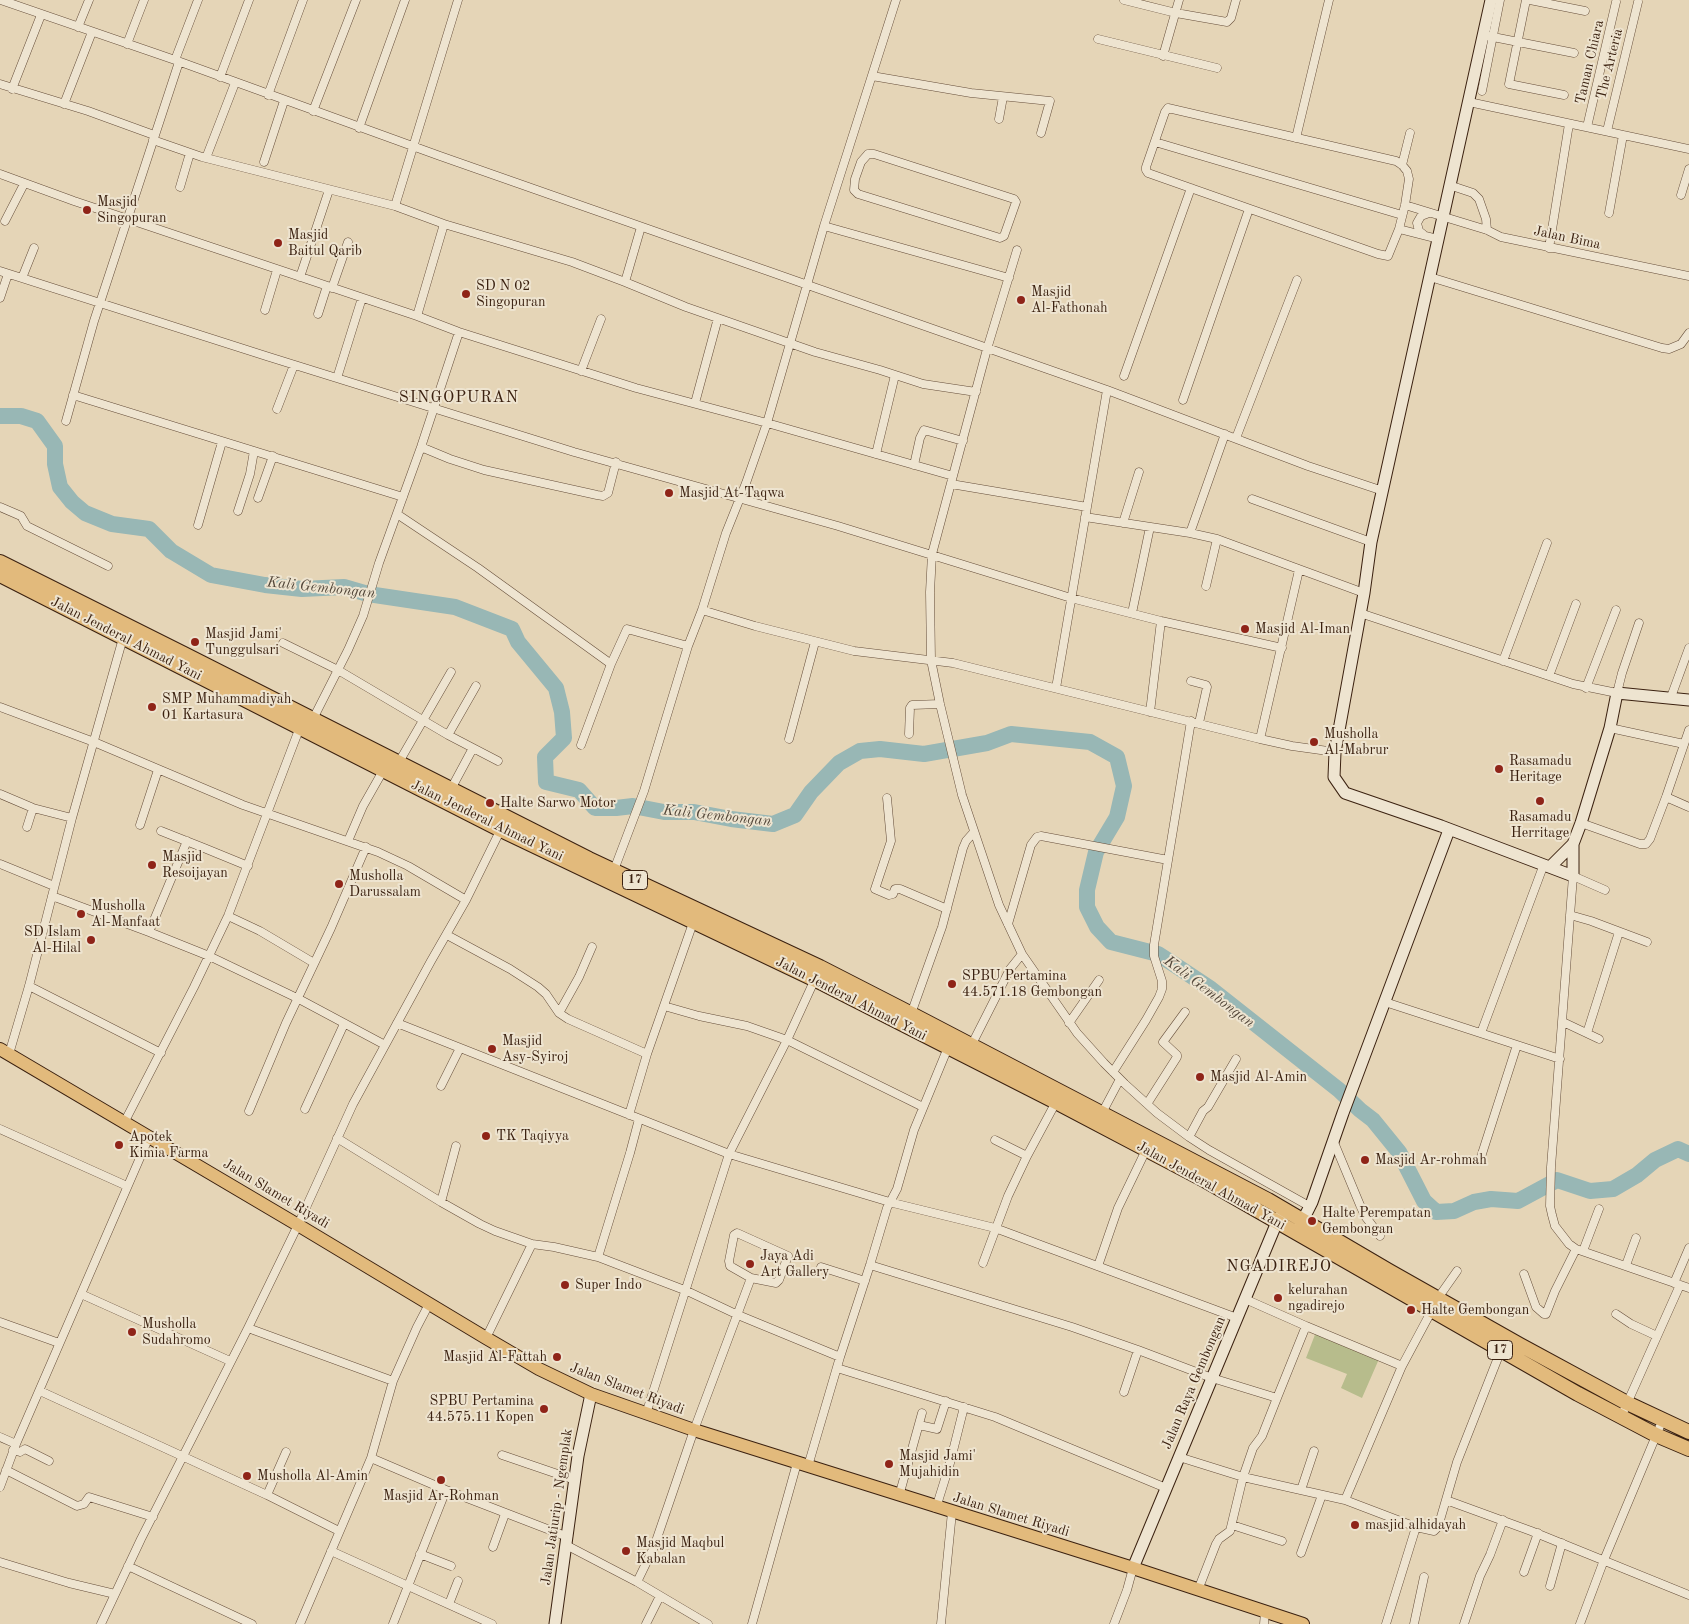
<!DOCTYPE html>
<html>
<head>
<meta charset="utf-8">
<style>
  body { margin:0 }
  canvas { display:block; background:#e5d5b7 }
</style>
</head>
<body>
<canvas width="1689" height="1624"></canvas>
<script>
const ctx = document.querySelector('canvas').getContext('2d');
ctx.lineJoin = 'round';
function fillPath(path, color) {
  ctx.fillStyle = color;
  ctx.fill(path, 'evenodd');
}
function shape(rows) {
  const path = new Path2D();
  for (const r of rows) {
    path.moveTo(r[0], r[1]);
    for (let i = 2; i < r.length; i += 2) path.lineTo(r[i], r[i + 1]);
  }
  return path;
}
function stroke(path, color, width, dash) {
  ctx.strokeStyle = color;
  ctx.lineWidth = width;
  ctx.lineCap = dash ? 'butt' : 'round';
  ctx.setLineDash(dash || []);
  ctx.stroke(path);
}
function write(font, color, halo, rows, align = 'center') {
  ctx.font = font + ' "Old Standard TT",serif';
  ctx.lineWidth = 4;
  ctx.setLineDash([]);
  ctx.textBaseline = 'middle';
  ctx.strokeStyle = halo;
  ctx.fillStyle = color;
  for (const [text, x, y, turn = 0] of rows) {
    ctx.save();
    ctx.translate(x, y);
    ctx.rotate((+turn || 0) * Math.PI / 180);
    ctx.textAlign = isNaN(turn) ? turn : align;
    if (halo) ctx.strokeText(text, 0, 0);
    ctx.fillText(text, 0, 0);
    ctx.restore();
  }
}
const green = shape([
  [1316,1332,1379,1359,1362,1398,1341,1388,1347,1374,1306,1358]
]);
const river = shape([
  [0,416,21,416,37,421,55,446,55,464,60,487,72,502,85,513,112,524,149,529,171,551,211,575,265,585,302,589,344,587,368,594,455,607,512,629,518,642,556,688,562,712,564,738,545,757,546,782,579,790,595,808,616,808,633,806,664,812,694,812,731,819,773,824,795,815,811,792,839,763,860,751,880,749,924,754,987,743,1011,734,1090,742,1117,757,1124,786,1117,817,1096,852,1087,890,1087,907,1097,927,1111,942,1158,954,1175,965,1211,989,1339,1090,1360,1110,1373,1120,1399,1152,1424,1201,1436,1212,1454,1211,1474,1202,1491,1199,1518,1201,1557,1180,1590,1191,1613,1189,1637,1175,1655,1160,1678,1149,1689,1154]
]);
const street = shape([
  [1,0,175,60,440,156,1107,390,1308,466,1383,491],
  [1124,0,1176,13,1227,22,1231,18,1236,0],
  [1526,0,1509,84,1564,95],
  [1530,0,1585,11],
  [78,27,89,0],
  [1488,36,1574,53],
  [1098,39,1217,68],
  [127,44,144,0],
  [1163,56,1179,0],
  [175,60,198,0],
  [872,76,971,93,1050,101,1041,133],
  [220,77,249,0],
  [0,84,88,111,154,135],
  [12,89,41,15],
  [1482,91,1500,0],
  [268,95,303,0],
  [1469,102,1689,149],
  [64,104,92,32],
  [1168,108,1396,161,1402,165,1407,171,1409,179,1405,205,1399,229,1388,256,1378,254,1148,173,1146,170,1146,167,1165,112,1168,108],
  [313,111,356,0],
  [999,119,1003,97],
  [1587,127,1616,2],
  [359,128,405,0],
  [1607,131,1638,2],
  [1296,138,1329,0],
  [153,140,202,157,395,206,444,224,417,316],
  [1155,142,1402,215],
  [868,154,874,154,1014,199,1016,202,1004,236,1000,238,858,194,854,190,855,179,861,162,868,154],
  [206,158,235,83],
  [264,162,284,101],
  [1402,165,1410,133],
  [0,174,74,201,417,316,459,332,636,388,767,423,953,476],
  [1449,185,1473,193,1479,199,1486,219,1487,230],
  [180,187,190,153],
  [1681,195,1689,169],
  [1405,205,1487,230,1501,237,1689,276],
  [395,206,458,0],
  [1609,213,1623,135],
  [5,221,24,184],
  [444,224,572,262,625,282,686,307,815,352,880,370,923,384,976,392],
  [824,226,1009,278],
  [1399,229,1438,239],
  [1423,234,1419,231,1417,223,1421,216,1429,213],
  [1549,248,1569,124],
  [1017,250,987,349,932,554,930,592,931,660,940,704,962,795,999,905,1022,954,1077,1033,1104,1063,1125,1084,1157,1113,1189,1137,1209,1150,1309,1206],
  [0,271,266,356,574,452,838,526,1071,598,1161,621,1282,648],
  [300,277,329,190],
  [1430,277,1662,348,1669,349,1681,344,1689,333],
  [22,278,34,248],
  [625,282,641,227],
  [332,288,348,242],
  [0,298,8,274],
  [265,310,277,270],
  [318,314,327,286],
  [581,371,601,319],
  [1124,376,1191,188],
  [337,378,362,298],
  [73,395,403,497],
  [1183,400,1249,209],
  [695,403,718,318],
  [277,409,294,365],
  [66,421,94,321,179,62],
  [1236,438,1297,280],
  [421,447,450,459,484,470,597,495,603,496,608,493,616,462],
  [876,454,895,375],
  [914,465,920,438,924,430,963,441],
  [951,484,1087,507],
  [258,498,273,456],
  [1252,499,1371,542],
  [0,507,21,516,27,526,108,566],
  [238,511,250,474,254,451],
  [397,514,478,568,611,664,627,629,688,646],
  [1085,517,1190,533,1217,539,1364,593],
  [1123,523,1139,472],
  [198,525,222,442],
  [1190,533,1225,434],
  [1206,586,1217,539],
  [702,610,755,626,854,651,953,663,1260,739,1292,746,1335,752],
  [1132,613,1150,527],
  [1360,613,1573,684,1617,693,1622,673,1639,623],
  [283,643,338,670,448,735,476,686],
  [1503,661,1547,543],
  [1549,676,1576,604],
  [1191,681,1206,685,1207,687,1199,723],
  [1056,688,1107,390],
  [1586,688,1616,610],
  [1671,697,1689,648],
  [0,707,94,742,243,805,378,852,408,866,466,900],
  [1150,712,1161,621],
  [313,719,348,650,363,616,379,563,421,447,459,332],
  [1610,728,1684,744],
  [909,734,910,708,912,705,940,704],
  [448,735,498,761],
  [789,739,815,642],
  [1260,739,1299,570],
  [581,745,611,664],
  [399,762,451,672],
  [451,789,473,748],
  [0,794,33,808,72,818],
  [1666,797,1689,807],
  [887,798,891,841,875,889,889,895,893,894,895,889,900,889,947,909],
  [1581,823,1640,844,1646,844,1650,839,1666,797,1689,730],
  [140,825,158,770],
  [27,827,33,808],
  [161,831,204,848,248,866],
  [348,841,363,806,384,769],
  [0,864,54,886],
  [614,870,644,791,688,646,702,610,726,533,746,483,767,423,824,226,896,0],
  [1605,890,1573,876,1551,1167,1550,1206,1552,1215,1555,1226,1569,1244,1576,1249,1689,1288],
  [52,896,149,932,209,956,297,998,385,1045],
  [1570,915,1591,921,1647,942],
  [228,916,260,931,314,963],
  [1008,924,1031,845,1037,837,1041,836,1168,860],
  [149,932,187,841],
  [447,935,510,969,538,987,546,994,559,1013,568,1019,647,1054],
  [29,986,161,1053],
  [1385,1002,1560,1059],
  [664,1006,699,1016,747,1026,787,1040,923,1107],
  [559,1013,579,977,592,947],
  [911,1014,942,927,963,848,966,841,974,832],
  [1563,1022,1599,1039],
  [397,1023,729,1154,893,1203,995,1228,1237,1318],
  [1069,1023,1099,980],
  [1481,1033,1544,864],
  [1587,1033,1619,932],
  [971,1046,1010,969,1022,954],
  [9,1054,29,986,72,818,123,638],
  [1113,1072,1146,1020,1159,997,1162,989,1162,981,1154,956,1154,945,1191,721],
  [441,1086,460,1048],
  [1147,1104,1177,1057,1177,1055,1163,1042,1185,1012],
  [305,1109,344,1024],
  [249,1111,286,1023,331,928,366,847],
  [1102,1113,1120,1079],
  [629,1115,647,1054,694,920],
  [124,1123,194,987,228,916,300,727],
  [0,1129,127,1186],
  [1189,1137,1203,1111,1208,1107,1236,1059],
  [337,1138,441,1202,480,1224,495,1231,532,1244,554,1247,598,1257,687,1291,738,1315,840,1357],
  [995,1140,1027,1156],
  [1333,1140,1360,1205,1365,1216,1380,1236],
  [1480,1160,1517,1045],
  [441,1202,456,1146],
  [1583,1251,1599,1209],
  [598,1257,630,1153,639,1119],
  [983,1263,1008,1196,1027,1156,1056,1102],
  [870,1265,1072,1327,1138,1350,1212,1378,1277,1398,1262,1436,1253,1448,1243,1477,1230,1531,1219,1539,1216,1544,1198,1590],
  [1626,1265,1636,1238],
  [1098,1266,1118,1208,1146,1150],
  [821,1267,865,1281],
  [1524,1274,1536,1307,1544,1314,1546,1314,1555,1291,1576,1249],
  [1674,1283,1689,1248],
  [81,1294,230,1361],
  [1438,1298,1457,1271],
  [1245,1299,1306,1326],
  [1616,1314,1631,1324,1657,1336],
  [0,1322,59,1343],
  [248,1328,393,1381],
  [486,1338,532,1244],
  [837,1368,995,1417,1166,1488],
  [40,1391,267,1495,339,1531],
  [1124,1392,1138,1350],
  [1277,1398,1306,1326,1402,1366,1432,1310],
  [646,1414,729,1154,787,1040,815,979],
  [1621,1417,1680,1285],
  [919,1425,937,1429,946,1401],
  [0,1437,16,1444,149,1137],
  [13,1450,20,1452,25,1449,49,1461],
  [502,1455,575,1480],
  [1179,1457,1243,1477,1345,1500,1416,1527],
  [371,1458,446,1490,568,1537],
  [808,1466,840,1357,870,1265,887,1208,897,1189,914,1130,949,1045],
  [6,1470,77,1506,84,1504,89,1497,153,1517],
  [0,1487,16,1444],
  [1301,1490,1314,1451],
  [267,1495,286,1452],
  [899,1496,922,1413],
  [1345,1500,1402,1366],
  [1446,1500,1531,1531,1689,1595],
  [936,1508,950,1463,964,1407],
  [1232,1525,1282,1541],
  [566,1545,637,1582,708,1624],
  [493,1547,505,1514],
  [331,1551,492,1624],
  [1301,1553,1322,1495],
  [420,1554,451,1566],
  [0,1562,69,1583,115,1594],
  [128,1566,252,1624],
  [1524,1572,1538,1533],
  [637,1582,654,1547,694,1430,751,1278,730,1266,729,1261,734,1235,737,1233,788,1256,779,1280,776,1283,751,1278],
  [1550,1586,1562,1543],
  [449,1604,458,1581],
  [101,1624,141,1539,248,1328,298,1225,353,1104,431,961,466,900,501,829],
  [300,1624,371,1458,393,1381,417,1327,429,1304],
  [393,1624,446,1490],
  [646,1624,660,1596],
  [752,1624,797,1463],
  [941,1624,952,1512],
  [1114,1624,1127,1590,1133,1568],
  [1264,1624,1265,1612],
  [1386,1624,1416,1527,1434,1531,1438,1527,1457,1462,1501,1350],
  [1414,1624,1424,1577],
  [1464,1624,1480,1576,1490,1555,1503,1520],
  [1580,1624,1604,1560,1663,1419]
]);
const secondary = shape([
  [1491,0,1371,542,1364,593,1335,752,1334,777,1345,793,1441,826,1573,876,1573,844,1581,823,1610,728,1617,693,1689,700],
  [1551,866,1573,844],
  [1299,1228,1312,1202,1343,1113,1449,830],
  [1133,1568,1277,1222,1284,1210],
  [555,1624,578,1456,591,1394]
]);
const primary = shape([
  [0,1049,298,1225,486,1338,539,1369,591,1394,694,1430,1133,1568,1303,1624]
]);
const highway = shape([
  [0,562,184,654,589,859,820,967,902,1009,1268,1200,1389,1271,1520,1345,1627,1403,1689,1432],
  [0,575,501,830,824,984,1056,1102,1206,1181,1578,1394,1656,1435,1689,1449]
]);
const markers = [
  [87,210,5,"#8f2418"],
  [278,243,5,"#8f2418"],
  [466,294,5,"#8f2418"],
  [1021,300,5,"#8f2418"],
  [669,493,5,"#8f2418"],
  [1245,629,5,"#8f2418"],
  [195,642,5,"#8f2418"],
  [152,707,5,"#8f2418"],
  [1314,742,5,"#8f2418"],
  [1499,769,5,"#8f2418"],
  [1540,801,5,"#8f2418"],
  [490,803,5,"#8f2418"],
  [152,865,5,"#8f2418"],
  [339,884,5,"#8f2418"],
  [81,914,5,"#8f2418"],
  [91,940,5,"#8f2418"],
  [952,984,5,"#8f2418"],
  [492,1049,5,"#8f2418"],
  [1200,1077,5,"#8f2418"],
  [486,1136,5,"#8f2418"],
  [119,1145,5,"#8f2418"],
  [1365,1160,5,"#8f2418"],
  [1312,1221,5,"#8f2418"],
  [750,1264,5,"#8f2418"],
  [565,1285,5,"#8f2418"],
  [1278,1298,5,"#8f2418"],
  [1411,1310,5,"#8f2418"],
  [132,1332,5,"#8f2418"],
  [557,1357,5,"#8f2418"],
  [544,1409,5,"#8f2418"],
  [889,1464,5,"#8f2418"],
  [247,1476,5,"#8f2418"],
  [441,1480,5,"#8f2418"],
  [1355,1525,5,"#8f2418"],
  [626,1551,5,"#8f2418"]
];
const shields = [
  [635,880,25],
  [1500,1350,25]
];
const shieldNames = [
  ["17",635,880],
  ["17",1500,1350]
];
const streetNames = [
  ["Taman Chiara",1590,62,-77],
  ["The Arteria",1610,64,-76],
  ["Jalan Bima",1567,238,12],
  ["Jalan Jenderal Ahmad Yani",126,639,27],
  ["Jalan Jenderal Ahmad Yani",487,821,26],
  ["Jalan Jenderal Ahmad Yani",851,999,27],
  ["Jalan Jenderal Ahmad Yani",1211,1186,29],
  ["Jalan Slamet Riyadi",276,1194,31],
  ["Jalan Raya Gembongan",1194,1383,-67],
  ["Jalan Slamet Riyadi",627,1389,21],
  ["Jalan Jatiurip - Ngemplak",557,1507,-82],
  ["Jalan Slamet Riyadi",1011,1515,17]
];
const poiNames = [
  ["Masjid",97,202],
  ["Singopuran",97,218],
  ["Masjid",288,235],
  ["Baitul Qarib",288,251],
  ["SD N 02",476,286],
  ["Singopuran",476,302],
  ["Masjid",1031,292],
  ["Al-Fathonah",1031,308],
  ["Masjid At-Taqwa",679,493],
  ["Masjid Al-Iman",1255,629],
  ["Masjid Jami'",205,634],
  ["Tunggulsari",205,650],
  ["SMP Muhammadiyah",162,699],
  ["01 Kartasura",162,715],
  ["Musholla",1324,734],
  ["Al-Mabrur",1324,750],
  ["Rasamadu",1509,761],
  ["Heritage",1509,777],
  ["Halte Sarwo Motor",500,803],
  ["Rasamadu",1540,817,"center"],
  ["Herritage",1540,833,"center"],
  ["Masjid",162,857],
  ["Resoijayan",162,873],
  ["Musholla",349,876],
  ["Darussalam",349,892],
  ["Musholla",91,906],
  ["Al-Manfaat",91,922],
  ["SD Islam",81,932,"right"],
  ["Al-Hilal",81,948,"right"],
  ["SPBU Pertamina",962,976],
  ["44.571.18 Gembongan",962,992],
  ["Masjid",502,1041],
  ["Asy-Syiroj",502,1057],
  ["Masjid Al-Amin",1210,1077],
  ["TK Taqiyya",496,1136],
  ["Apotek",129,1137],
  ["Kimia Farma",129,1153],
  ["Masjid Ar-rohmah",1375,1160],
  ["Halte Perempatan",1322,1213],
  ["Gembongan",1322,1229],
  ["Jaya Adi",760,1256],
  ["Art Gallery",760,1272],
  ["Super Indo",575,1285],
  ["kelurahan",1288,1290],
  ["ngadirejo",1288,1306],
  ["Halte Gembongan",1421,1310],
  ["Musholla",142,1324],
  ["Sudahromo",142,1340],
  ["Masjid Al-Fattah",547,1357,"right"],
  ["SPBU Pertamina",534,1401,"right"],
  ["44.575.11 Kopen",534,1417,"right"],
  ["Masjid Jami'",899,1456],
  ["Mujahidin",899,1472],
  ["Musholla Al-Amin",257,1476],
  ["Masjid Ar-Rohman",441,1496,"center"],
  ["masjid alhidayah",1365,1525],
  ["Masjid Maqbul",636,1543],
  ["Kabalan",636,1559]
];
const waterNames = [
  ["Kali Gembongan",321,588,6],
  ["Kali Gembongan",717,816,6],
  ["Kali Gembongan",1209,992,37]
];
const quarterNames = [
  ["SINGOPURAN",459,398],
  ["NGADIREJO",1279,1267]
];
fillPath(green, '#b7bc8c');
stroke(river, '#98b7b5', 16);
stroke(street, '#664e3a', 9);
stroke(secondary, '#3b2110', 13);
stroke(primary, '#3b2110', 14);
stroke(highway, '#3b2110', 16);
stroke(street, '#eee4d0', 8);
stroke(secondary, '#eee4d0', 11);
stroke(primary, '#e2ba7c', 12);
stroke(highway, '#e2ba7c', 14);
for (const [x, y, r, color] of markers) {
  const dot = new Path2D();
  dot.arc(x, y, r, 0, 2 * Math.PI);
  ctx.fillStyle = color;
  ctx.fill(dot);
  stroke(dot, '#eee4d0', 2);
}
for (const [x, y, w] of shields) {
  const box = new Path2D();
  box.roundRect(x - w / 2, y - 9.5, w, 19, 4);
  ctx.fillStyle = '#eee4d0';
  ctx.fill(box);
  stroke(box, '#3b2110', 1);
}
write('bold 12px', '#3b2110', null, shieldNames);
write('14px', '#3b2110', '#eee4d0', streetNames);
write('14px', '#3b2110', '#eee4d0', poiNames, 'left');
write('italic 15px', '#524639', '#eee4d0', waterNames);
ctx.letterSpacing = '1px';
write('16px', '#3b2110', '#eee4d0', quarterNames);
ctx.letterSpacing = '0px';
</script>
</body>
</html>
